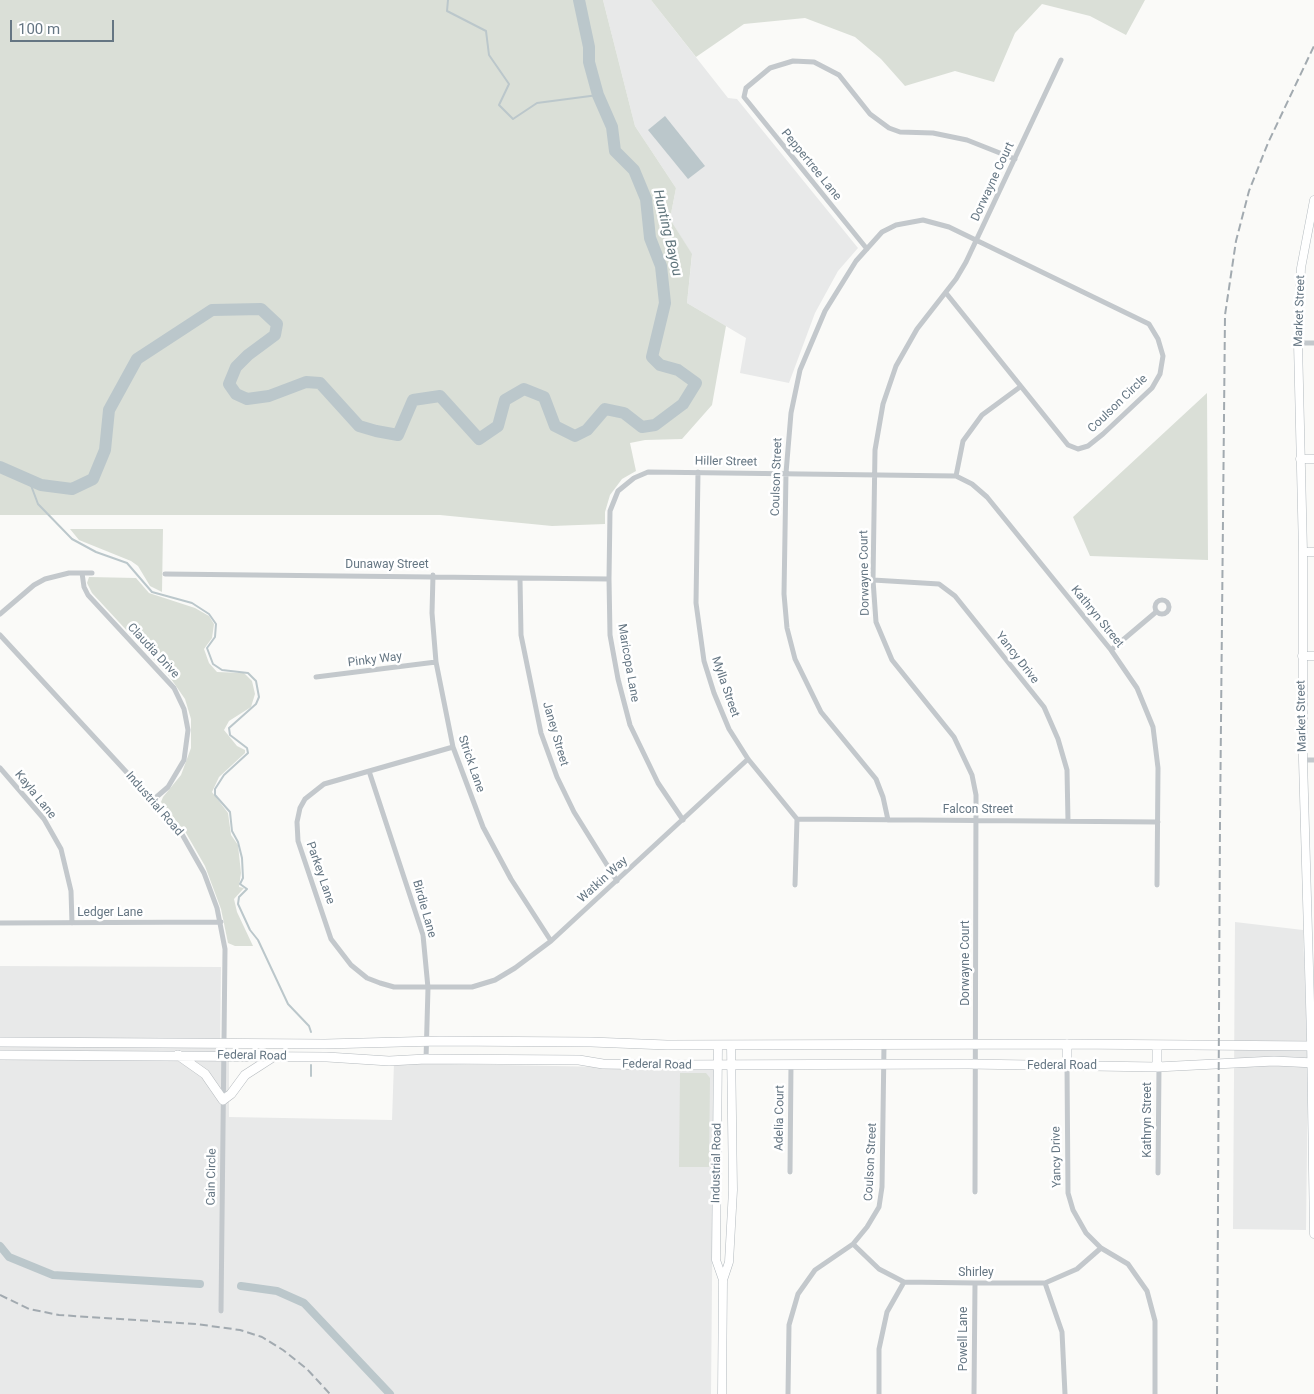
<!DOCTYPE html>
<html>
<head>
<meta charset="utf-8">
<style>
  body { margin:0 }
  #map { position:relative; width:1314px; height:1394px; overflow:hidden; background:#fafaf8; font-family:Roboto,sans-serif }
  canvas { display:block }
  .scale { position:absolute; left:10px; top:20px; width:104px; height:22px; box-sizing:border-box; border:2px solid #657683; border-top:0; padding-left:6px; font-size:15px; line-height:18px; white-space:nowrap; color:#657683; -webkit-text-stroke:4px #fff; paint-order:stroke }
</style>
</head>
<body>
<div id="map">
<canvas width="1314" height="1394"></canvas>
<div class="scale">100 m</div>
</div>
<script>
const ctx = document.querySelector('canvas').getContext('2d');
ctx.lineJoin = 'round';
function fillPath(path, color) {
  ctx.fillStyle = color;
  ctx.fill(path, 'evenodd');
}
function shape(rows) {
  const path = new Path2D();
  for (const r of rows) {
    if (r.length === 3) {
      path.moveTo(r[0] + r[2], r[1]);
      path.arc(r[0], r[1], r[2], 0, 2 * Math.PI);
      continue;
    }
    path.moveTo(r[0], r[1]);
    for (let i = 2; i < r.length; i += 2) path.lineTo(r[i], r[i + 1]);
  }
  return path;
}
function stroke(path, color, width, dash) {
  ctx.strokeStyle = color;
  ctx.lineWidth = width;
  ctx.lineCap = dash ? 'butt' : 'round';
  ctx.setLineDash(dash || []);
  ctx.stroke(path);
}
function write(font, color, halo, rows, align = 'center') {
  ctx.font = font + ' Roboto,sans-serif';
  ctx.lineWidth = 5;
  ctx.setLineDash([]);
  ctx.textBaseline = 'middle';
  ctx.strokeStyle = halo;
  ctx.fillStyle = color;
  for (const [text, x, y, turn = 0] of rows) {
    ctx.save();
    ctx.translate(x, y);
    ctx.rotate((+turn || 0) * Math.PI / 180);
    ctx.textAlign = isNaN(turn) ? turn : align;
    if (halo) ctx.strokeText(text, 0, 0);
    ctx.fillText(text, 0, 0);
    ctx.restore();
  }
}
const built = shape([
  [603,0,651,0,728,98,737,99,858,248,838,271,815,313,789,383,740,373,746,338,687,303,692,255,670,219,676,188,635,126],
  [1235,922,1303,930,1308,1072,1306,1230,1233,1229],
  [0,966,221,967,220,1060,229,1060,229,1117,392,1120,394,1063,714,1069,711,1394,0,1394]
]);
const green = shape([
  [0,0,603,0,635,126,676,188,670,219,692,254,687,303,726,326,712,405,682,439,645,440,630,443,636,471,622,479,610,495,605,512,605,524,552,526,440,515,0,515],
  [651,0,1145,0,1126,35,1090,16,1042,4,1015,33,994,82,955,71,905,86,881,59,855,37,805,18,744,24,696,57],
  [1207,393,1208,560,1090,556,1073,517],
  [70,529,163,529,162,592,150,586,138,566,131,561,79,540],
  [89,577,136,578,149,593,195,608,209,616,214,624,212,638,204,649,209,663,217,672,244,673,252,681,255,694,251,707,229,721,224,730,237,746,245,750,245,753,219,777,212,792,228,813,231,835,238,845,241,873,239,887,244,888,234,899,237,912,253,946,235,946,228,943,221,909,205,866,186,833,161,802,163,797,181,775,191,748,191,719,185,699,169,676,92,593,87,583],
  [680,1073,706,1073,710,1078,709,1167,679,1167]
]);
const water = shape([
  [665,116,705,166,688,179,648,130]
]);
const stream = shape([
  [448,0,447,11,486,31,489,55,509,84,499,105,513,119,537,103,598,95],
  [29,480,38,504,72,539,96,552,127,563,152,592,192,603,209,614,216,624,215,637,207,648,213,664,222,670,248,673,256,681,259,697,256,704,229,728,230,735,247,748,248,753,224,775,215,789,215,795,230,812,232,831,238,842,242,858,243,878,240,884,247,889,239,897,238,904,250,930,258,940,288,1004,309,1026,311,1032],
  [311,1076,311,1065]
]);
const canal = shape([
  [0,1246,9,1257,53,1275,200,1284],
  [241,1286,277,1291,304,1303,390,1394]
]);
const river = shape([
  [0,467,41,485,72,489,93,479,105,450,109,410,137,359,212,310,261,309,277,324,275,335,248,355,236,367,229,384,236,394,247,399,269,396,306,382,320,383,359,426,376,431,398,435,413,400,440,396,479,439,498,426,505,400,524,389,544,397,555,426,575,436,587,430,605,409,624,413,642,427,655,425,683,404,696,383,678,370,660,365,652,357,665,303,661,266,650,238,646,199,634,170,615,151,612,127,598,95,589,62,589,47,579,0]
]);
const street = shape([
  [867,249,744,97,746,88,770,68,793,61,814,62,839,75,870,114,889,128,900,132,933,133,967,140,1015,159],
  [1298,343,1314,343],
  [698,472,696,603,704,661,714,693,729,729,748,759,797,819,795,885],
  [956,476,963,441,982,415,1020,387],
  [82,573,84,587,88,595,174,688,184,709,188,730,184,760,168,787,153,800],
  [165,574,609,579],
  [433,575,432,613,436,662,453,747,483,827,511,879,551,941],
  [520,579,521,635,541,733,557,777,574,812,617,881],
  [873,580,939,584,955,596,1044,707,1058,739,1067,770,1068,821],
  [1162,607,7],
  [0,614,34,585,45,579,69,573,92,573],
  [0,635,179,829,204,873,217,908,225,949,221,1311],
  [1111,650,1156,612],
  [316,677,436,662],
  [453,747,324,784,305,799,300,808,297,822,298,841,331,939,351,965,367,978,380,983,394,987,472,987,495,980,515,968,551,941,748,759],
  [1303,760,1314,760],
  [0,768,44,819,61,849,71,891,72,923],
  [369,771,423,935,428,988,426,1059],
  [797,819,1158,822],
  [683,820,658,783,630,725,618,679,610,635,609,579,610,511,618,491,634,478,648,472,956,476,972,484,987,497,1111,650,1137,688,1153,727,1158,768,1157,885],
  [888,820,883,797,876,779,821,712,795,659,787,628,784,594,786,473,791,413,800,370,825,311,856,261,882,232,896,225,923,220,949,227,1149,324,1158,339,1163,356,1160,374,1152,388,1103,434,1088,446,1078,449,1068,445,946,293],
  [0,923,221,922],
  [1067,1066,1068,1193,1073,1210,1086,1233,1101,1248,1128,1264,1147,1291,1155,1321,1155,1394],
  [790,1172,791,1064],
  [1158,1173,1159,1067],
  [975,1192,976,795,972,775,954,737,892,660,876,622,873,580,875,450,883,404,896,366,917,329,956,279,966,262,1061,60],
  [853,1244,879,1269,904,1282,975,1283,1045,1283,1077,1269,1101,1248],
  [1045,1283,1062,1332,1065,1394],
  [788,1394,789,1325,798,1294,815,1270,853,1244,867,1227,879,1207,882,1187,884,1045],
  [879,1394,879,1349,887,1312,904,1282],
  [974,1394,975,1283]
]);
const secondary = shape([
  [1314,200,1301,268,1298,343,1303,552,1303,760,1311,1037,1314,1234],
  [1300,459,1314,459],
  [1303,552,1314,552],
  [1302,656,1314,656],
  [718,1045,716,1260,723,1280],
  [722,1394,723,1280,729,1262,733,1190,731,1045]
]);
const primary = shape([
  [0,1042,325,1044,439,1041,591,1042,667,1045,1067,1044,1314,1046],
  [1067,1044,1067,1066],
  [0,1055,327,1057,389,1061,426,1059,579,1060,603,1064,665,1065,968,1064,1157,1067,1274,1061,1314,1063],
  [178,1055,205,1074,223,1100,231,1094,245,1075,273,1057],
  [1157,1067,1157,1045]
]);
const rail = shape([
  [0,1295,29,1309,59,1315,196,1324,240,1330,262,1337,283,1350,307,1369,330,1394],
  [1217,1394,1220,823,1225,315,1236,241,1249,191,1268,143,1314,46]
]);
const streetNames = [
  ["Peppertree Lane",811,165,51],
  ["Dorwayne Court",993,182,-65],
  ["Market Street",1300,311,-88],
  ["Coulson Circle",1118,404,-44],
  ["Hiller Street",726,462,1],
  ["Coulson Street",777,477,-88],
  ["Dunaway Street",387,565],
  ["Dorwayne Court",865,573,-91],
  ["Kathryn Street",1097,617,51],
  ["Claudia Drive",153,651,47],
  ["Yancy Drive",1017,658,52],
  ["Pinky Way",375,660,-7],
  ["Maricopa Lane",628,663,80],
  ["Mylla Street",725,687,71],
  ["Market Street",1302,716,-91],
  ["Janey Street",555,734,74],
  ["Strick Lane",471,764,71],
  ["Kayla Lane",35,795,51],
  ["Industrial Road",154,804,49],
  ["Falcon Street",978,810],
  ["Parkey Lane",320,873,71],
  ["Watkin Way",603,880,-42],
  ["Birdie Lane",424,909,74],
  ["Ledger Lane",110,913],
  ["Dorwayne Court",966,963,-90],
  ["Federal Road",252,1056,1],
  ["Federal Road",657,1065,1],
  ["Federal Road",1062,1066],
  ["Adelia Court",780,1118,-89],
  ["Kathryn Street",1148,1120,-90],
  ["Yancy Drive",1057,1157,-91],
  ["Coulson Street",871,1162,-87],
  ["Industrial Road",717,1163,-89],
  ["Cain Circle",212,1177,-89],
  ["Shirley",976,1273],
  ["Powell Lane",964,1339,-90]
];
const waterNames = [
  ["Hunting Bayou",667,233,77]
];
fillPath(built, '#e8e9e9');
fillPath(green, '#dadfd7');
fillPath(water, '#bbc7cb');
stroke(stream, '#bbc7cb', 2);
stroke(canal, '#bbc7cb', 8);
stroke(river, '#bbc7cb', 12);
stroke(secondary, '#b3babf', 9);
stroke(primary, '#b5babe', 10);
stroke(street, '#c3c8cc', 5);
stroke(secondary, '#fff', 8);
stroke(primary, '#fff', 9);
stroke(rail, '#a2aab0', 2, [8, 4]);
write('12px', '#657683', '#fff', streetNames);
write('italic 14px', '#60757c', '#fff', waterNames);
</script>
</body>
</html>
